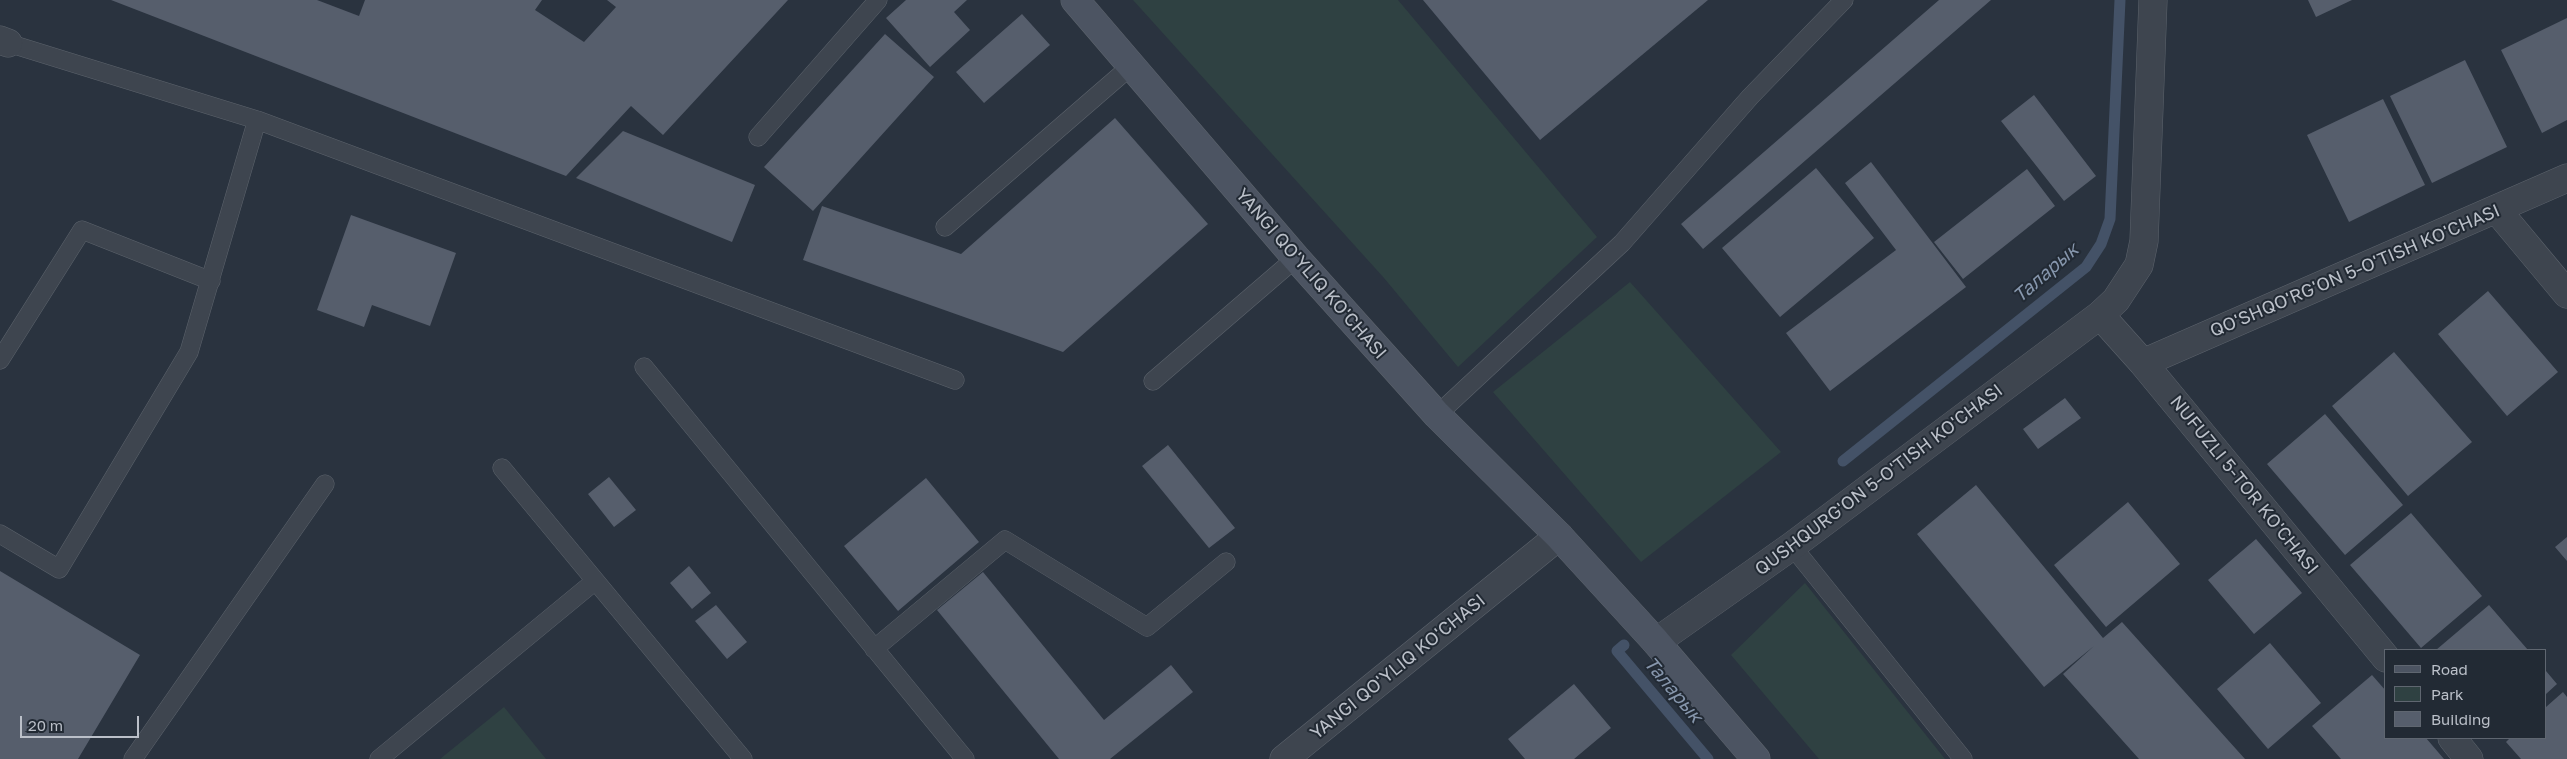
<!DOCTYPE html>
<html>
<head>
<meta charset="utf-8">
<style>
  body { margin:0 }
  #map { position:relative; width:2567px; height:759px; overflow:hidden; background:#2a333f; font-family:"Golos Text",sans-serif }
  canvas { display:block }
  .legend { position:absolute; left:2384px; top:649px; width:162px; height:90px; box-sizing:border-box; background:#222a34; border:1px solid #5f6670; margin:0; padding:6px 9px; list-style:none; font-size:15px; color:#bbc0c9 }
  .legend li { display:flex; align-items:center; gap:10px; height:25px }
  .legend b { width:25px; border:1px solid #5f6670 }
  .scale { position:absolute; left:20px; top:716px; width:119px; height:22px; box-sizing:border-box; border:2px solid #bbc0c9; border-top:0; padding-left:6px; font-size:15px; line-height:18px; white-space:nowrap; color:#bbc0c9; -webkit-text-stroke:4px #222a34; paint-order:stroke }
</style>
</head>
<body>
<div id="map">
<canvas width="2567" height="759"></canvas>
<ul class="legend">
<li><b style="height:6px;background:#4c5462"></b>Road</li>
<li><b style="height:14px;background:#2f4142"></b>Park</li>
<li><b style="height:14px;background:#565e6c"></b>Building</li>
</ul>
<div class="scale">20 m</div>
</div>
<script>
const ctx = document.querySelector('canvas').getContext('2d');
ctx.lineJoin = 'round';
function fillPath(path, color) {
  ctx.fillStyle = color;
  ctx.fill(path, 'evenodd');
}
function shape(rows) {
  const path = new Path2D();
  for (const r of rows) {
    path.moveTo(r[0], r[1]);
    for (let i = 2; i < r.length; i += 2) path.lineTo(r[i], r[i + 1]);
  }
  return path;
}
function stroke(path, color, width, dash) {
  ctx.strokeStyle = color;
  ctx.lineWidth = width;
  ctx.lineCap = dash ? 'butt' : 'round';
  ctx.setLineDash(dash || []);
  ctx.stroke(path);
}
function write(font, color, halo, rows, align = 'center') {
  ctx.font = font + ' "Golos Text",sans-serif';
  ctx.lineWidth = 4;
  ctx.setLineDash([]);
  ctx.textBaseline = 'middle';
  ctx.strokeStyle = halo;
  ctx.fillStyle = color;
  for (const [text, x, y, turn = 0] of rows) {
    ctx.save();
    ctx.translate(x, y);
    ctx.rotate((+turn || 0) * Math.PI / 180);
    ctx.textAlign = isNaN(turn) ? turn : align;
    if (halo) ctx.strokeText(text, 0, 0);
    ctx.fillText(text, 0, 0);
    ctx.restore();
  }
}
const green = shape([
  [1133,0,1398,0,1597,237,1458,367,1384,278],
  [1630,282,1781,452,1641,562,1493,392],
  [1805,583,1945,759,1819,759,1731,655],
  [504,707,546,759,440,759]
]);
const stream = shape([
  [1843,461,2086,267,2101,244,2110,219,2120,0],
  [1624,645,1617,651,1708,759]
]);
const building = shape([
  [111,0,317,0,359,16,365,0,542,0,535,10,584,42,616,7,607,0,788,0,663,135,631,106,566,176],
  [906,0,967,0,954,12,970,30,930,67,886,18],
  [1423,0,1708,0,1540,140],
  [1939,0,1991,0,1703,249,1681,224],
  [2308,0,2352,0,2316,17],
  [1022,14,1050,45,984,103,956,72],
  [2567,18,2567,120,2542,133,2501,50],
  [885,34,934,77,813,211,764,167],
  [2465,60,2507,147,2432,183,2390,96],
  [2034,95,2096,176,2064,201,2001,121],
  [2383,99,2425,185,2349,222,2307,135],
  [1115,118,1208,224,1063,352,803,260,822,206,961,254],
  [623,131,755,185,732,242,576,178],
  [1871,162,1966,287,1830,391,1786,333,1896,250,1845,183],
  [1816,168,1874,238,1780,317,1722,248],
  [2027,169,2055,206,1963,279,1934,242],
  [351,215,456,253,430,326,372,305,364,327,317,310],
  [2488,291,2558,372,2507,416,2438,334],
  [2394,352,2472,442,2408,496,2332,406],
  [2065,398,2081,418,2038,449,2023,429],
  [2325,414,2403,505,2345,555,2267,464],
  [1168,445,1235,528,1209,548,1142,466],
  [609,477,636,510,614,527,588,494],
  [926,478,979,542,898,611,844,546],
  [1976,485,2103,638,2122,622,2245,759,2139,759,2063,674,2094,646,2044,687,1917,534],
  [2128,502,2180,564,2106,627,2054,565],
  [2411,513,2482,596,2421,648,2350,565],
  [2567,537,2567,561,2555,547],
  [2256,539,2302,593,2254,634,2208,580],
  [689,566,711,593,692,609,670,583],
  [0,571,140,655,78,759,0,759],
  [983,572,1104,720,1171,665,1193,692,1110,759,1059,759,937,610],
  [716,605,747,642,727,659,695,621],
  [2489,605,2528,650,2436,650],
  [2270,643,2321,703,2268,749,2217,689],
  [2546,671,2557,684,2546,694],
  [2372,675,2386,691,2386,738,2426,738,2444,759,2341,759,2312,726],
  [1574,684,1611,728,1574,759,1525,759,1508,739],
  [2563,692,2567,697,2567,759,2521,759,2506,742,2510,738,2546,738,2546,707]
]);
const lane = shape([
  [8,43,257,120,955,380],
  [758,137,878,0],
  [945,227,1131,66],
  [0,360,82,230,211,281],
  [644,367,965,759],
  [1153,381,1296,258],
  [1437,415,1622,243,1750,97,1844,0],
  [502,468,743,759],
  [0,534,59,569,189,352,257,120],
  [1792,546,1963,759],
  [874,649,1005,540,1147,627,1226,562],
  [133,759,325,484],
  [379,759,595,581]
]);
const street = shape([
  [0,40,8,43],
  [2497,210,2567,294],
  [2100,315,2143,363,2386,658],
  [2143,363,2567,178],
  [1656,642,1792,546,2100,315,2116,300,2139,265,2144,241,2153,0],
  [2452,738,2469,759],
  [1284,759,1559,536]
]);
const secondary = shape([
  [1075,0,1296,258,1437,415,1559,536,1656,642,1756,759]
]);
const streetNames = [
  ["QO'SHQO'RG'ON 5-O'TISH KO'CHASI",2355,271,-23],
  ["YANGI QO'YLIQ KO'CHASI",1311,274,49],
  ["QUSHQURG'ON 5-O'TISH KO'CHASI",1879,480,-37],
  ["NUFUZLI 5-TOR KO'CHASI",2244,485,51],
  ["YANGI QO'YLIQ KO'CHASI",1398,667,-39]
];
const waterNames = [
  ["Таларык",2046,273,-41],
  ["Таларык",1673,690,50]
];
fillPath(green, '#2f4142');
stroke(stream, '#445267', 11);
fillPath(building, '#565e6c');
stroke(lane, '#5c636c', 19);
stroke(street, '#5c636c', 29);
stroke(secondary, '#5c636c', 29);
stroke(lane, '#3e454f', 18);
stroke(street, '#3e454f', 28);
stroke(secondary, '#4c5462', 28);
write('18px', '#bbc0c9', '#222a34', streetNames);
write('italic 19px', '#8696ac', '#222a34', waterNames);
</script>
</body>
</html>
